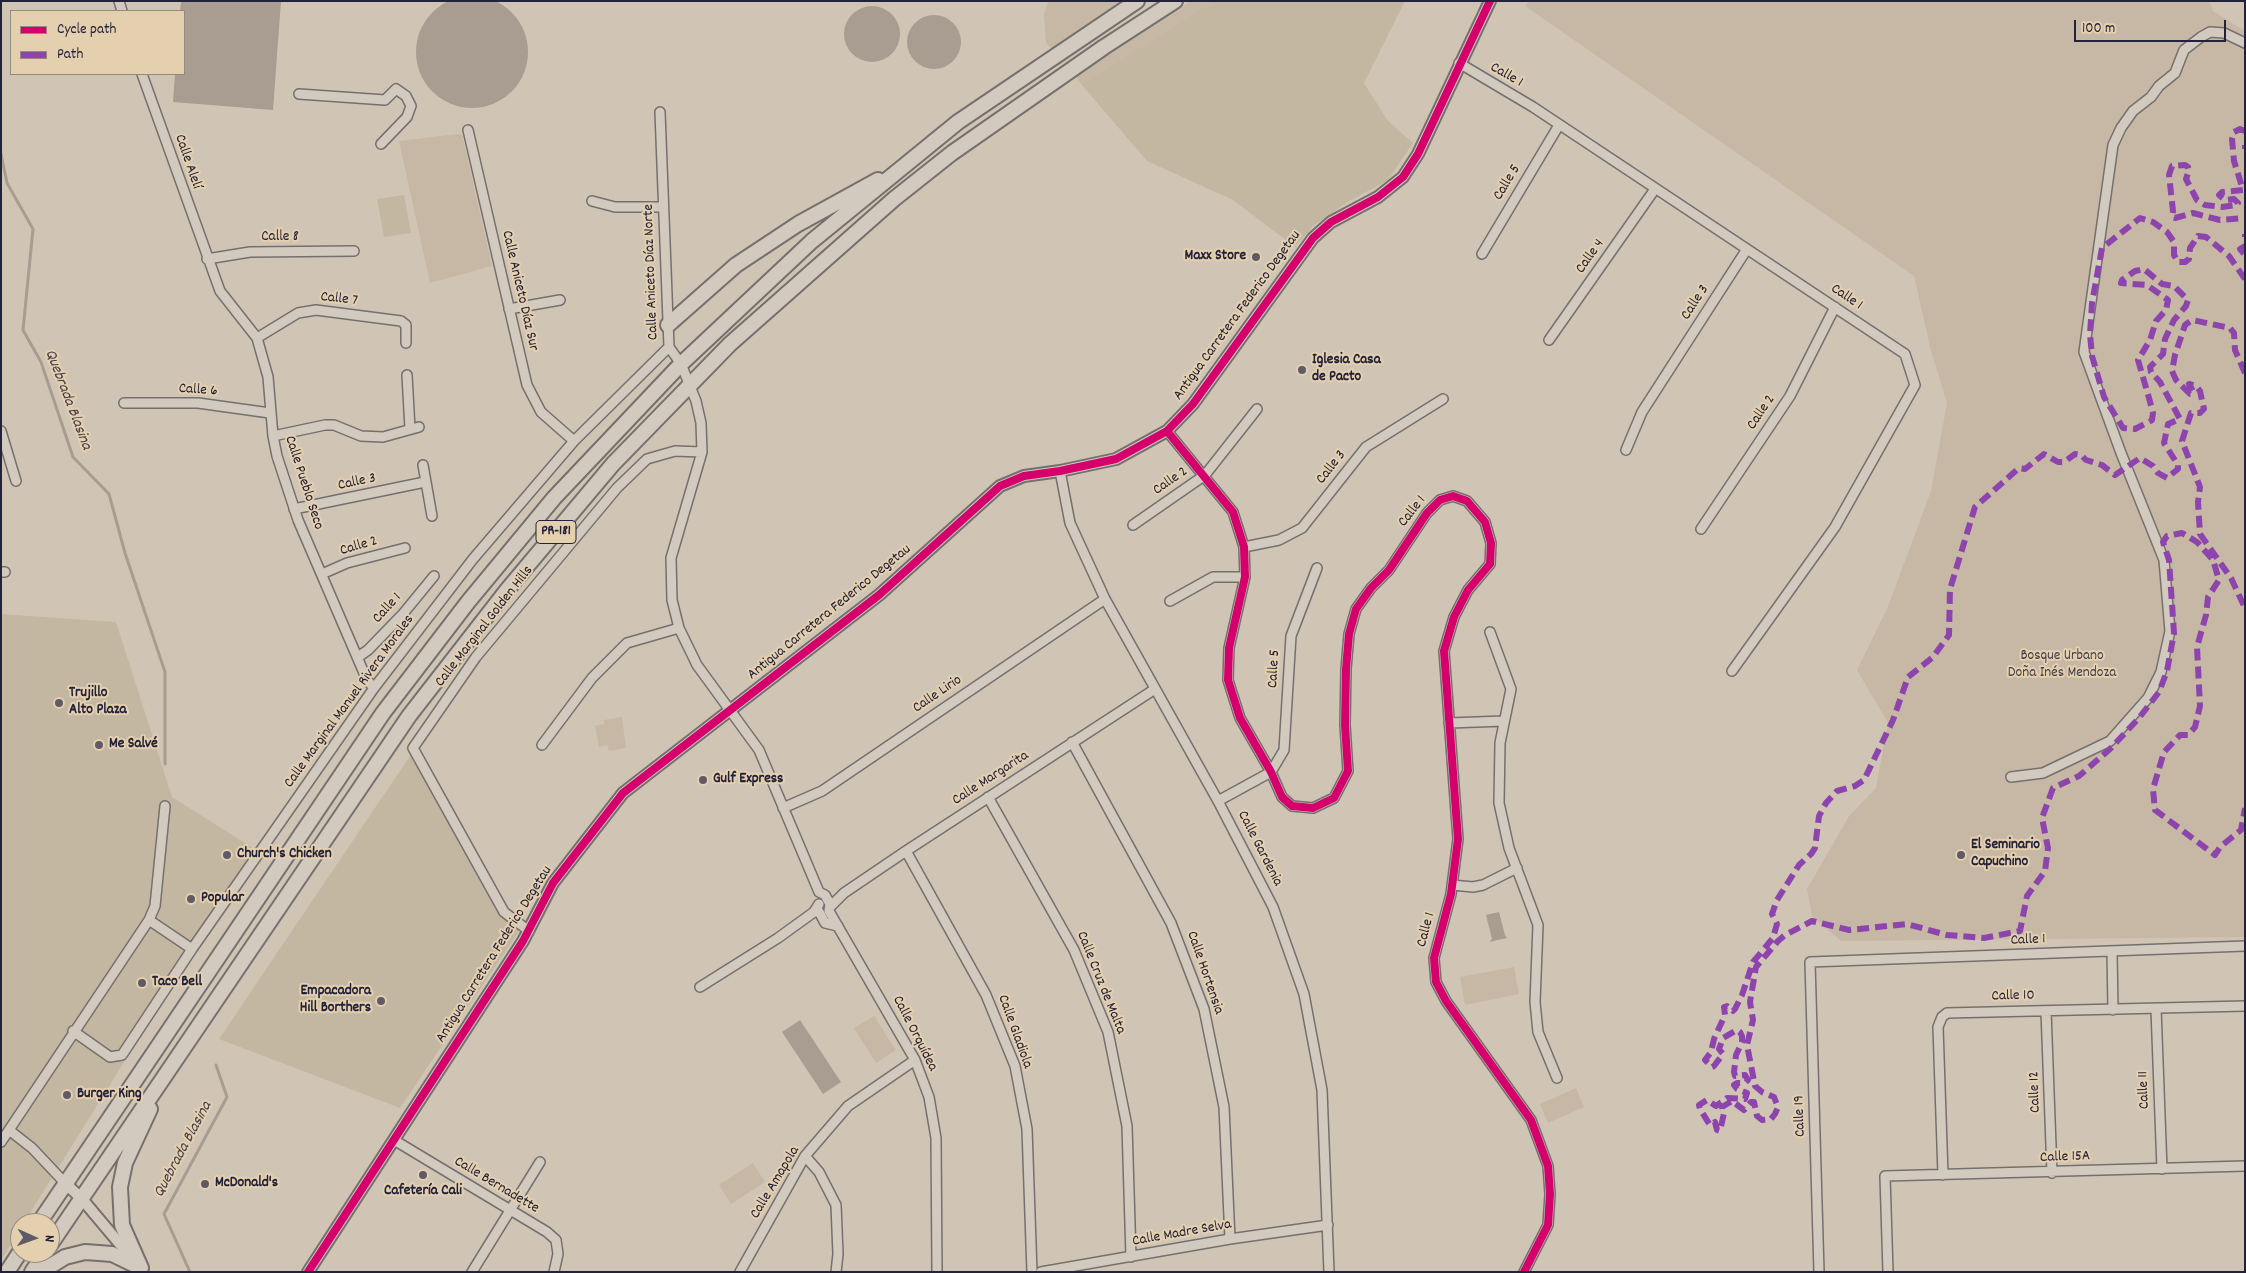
<!DOCTYPE html>
<html>
<head>
<meta charset="utf-8">
<style>
  body { margin:0 }
  #map { position:relative; width:2246px; height:1273px; overflow:hidden; background:#d0c5b5; font-family:Dekko,sans-serif }
  canvas { display:block }
  .frame { position:absolute; inset:0; border:2px solid #22223b; pointer-events:none }
  .legend { position:absolute; left:10px; top:10px; width:175px; height:65px; box-sizing:border-box; background:#e4cfae; border:1px solid #968a80; margin:0; padding:6px 9px; list-style:none; font-size:15px; color:#22223b }
  .legend li { display:flex; align-items:center; gap:10px; height:25px }
  .legend b { width:25px; border:1px solid #968a80 }
  .north { position:absolute; left:10px; top:1213px; width:50px; height:50px; box-sizing:border-box; background:#e4cfae; border:1px solid #968a80; border-radius:50%; rotate:92deg; font-size:14px; font-weight:700; line-height:20px; text-align:center; color:#22223b }
  .north::after { content:''; display:block; margin:auto; width:18px; height:22px; background:#5f5b66; clip-path:polygon(50% 0,100% 100%,50% 72%,0 100%) }
  .scale { position:absolute; left:2074px; top:20px; width:152px; height:22px; box-sizing:border-box; border:2px solid #22223b; border-top:0; padding-left:6px; font-size:15px; line-height:18px; white-space:nowrap; color:#22223b; -webkit-text-stroke:4px #e4cfae; paint-order:stroke }
</style>
</head>
<body>
<div id="map">
<canvas width="2246" height="1273"></canvas>
<div class="frame"></div>
<ul class="legend">
<li><b style="height:6px;background:#d6006c"></b>Cycle path</li>
<li><b style="height:6px;background:#8e44ad"></b>Path</li>
</ul>
<div class="north">N</div>
<div class="scale">100 m</div>
</div>
<script>
const ctx = document.querySelector('canvas').getContext('2d');
ctx.lineJoin = 'round';
function fillPath(path, color) {
  ctx.fillStyle = color;
  ctx.fill(path, 'evenodd');
}
function shape(rows) {
  const path = new Path2D();
  for (const r of rows) {
    if (r.length === 3) {
      path.moveTo(r[0] + r[2], r[1]);
      path.arc(r[0], r[1], r[2], 0, 2 * Math.PI);
      continue;
    }
    path.moveTo(r[0], r[1]);
    for (let i = 2; i < r.length; i += 2) path.lineTo(r[i], r[i + 1]);
  }
  return path;
}
function stroke(path, color, width, dash) {
  ctx.strokeStyle = color;
  ctx.lineWidth = width;
  ctx.lineCap = dash ? 'butt' : 'round';
  ctx.setLineDash(dash || []);
  ctx.stroke(path);
}
function write(font, color, halo, rows, align = 'center') {
  ctx.font = font + ' Dekko,sans-serif';
  ctx.lineWidth = 4;
  ctx.setLineDash([]);
  ctx.textBaseline = 'middle';
  ctx.strokeStyle = halo;
  ctx.fillStyle = color;
  for (const [text, x, y, turn = 0] of rows) {
    ctx.save();
    ctx.translate(x, y);
    ctx.rotate((+turn || 0) * Math.PI / 180);
    ctx.textAlign = isNaN(turn) ? turn : align;
    if (halo) ctx.strokeText(text, 0, 0);
    ctx.fillText(text, 0, 0);
    ctx.restore();
  }
}
const built = shape([
  [1213,1,1405,1,1364,83,1388,121,1413,143,1388,180,1348,202,1313,226,1295,247,1233,200,1147,161,1081,84],
  [404,195,411,233,384,237,377,199],
  [1,614,116,622,172,797,256,850,24,1223,20,1223,20,1230,1,1260],
  [412,753,502,915,519,931,400,1108,219,1039]
]);
const green = shape([
  [1048,1,1125,1,1052,49,1046,43,1044,15],
  [1191,1,1213,1,1081,84,1075,75],
  [1529,1,2209,1,2213,11,2245,31,2245,937,1841,941,1812,916,1807,889,1849,816,1876,788,1888,723,1857,670,1887,609,1931,491,1947,403,1930,347,1914,276,1525,6],
  [457,134,462,135,463,139,492,266,430,283,399,141],
  [622,717,626,748,609,751,607,745,599,747,595,726,604,724,604,720],
  [1514,967,1519,994,1465,1005,1460,977],
  [874,1016,896,1050,876,1063,854,1028],
  [1576,1088,1584,1107,1548,1123,1540,1104],
  [753,1163,765,1182,731,1204,719,1185]
]);
const water = shape([
  [472,52,56],
  [181,1,281,1,273,110,173,102,175,74,184,74,184,11,180,11],
  [872,34,28],
  [934,42,27],
  [1499,912,1505,935,1507,938,1489,942,1492,939,1486,915],
  [800,1020,841,1082,823,1094,782,1032]
]);
const stream = shape([
  [1,154,7,183,33,229,23,330,41,362,73,457,109,494,125,553,165,672,165,764],
  [190,1272,164,1214,227,1097,216,1065]
]);
const minor = shape([
  [119,1,122,11],
  [1459,63,1533,107,1905,354,1915,385,1835,527,1732,671],
  [142,74,220,291,257,338,268,377,273,436,277,456,298,520,367,680,374,688],
  [299,94,385,100,396,89,406,96,411,106,407,117,381,144],
  [660,112,669,347,681,364,696,401,701,423,702,452,671,558,672,600,679,628,697,665,759,750,819,892],
  [468,130,527,385,541,412,574,441],
  [592,201,615,207,663,207],
  [1482,254,1559,125],
  [207,259,250,252,354,251],
  [509,309,560,300],
  [257,338,298,313,316,310,401,321,406,325,406,343],
  [1549,340,1655,189],
  [407,375,410,429],
  [124,403,198,403,270,413],
  [1,431,16,481],
  [1167,431,1233,512,1244,547,1245,577,1229,648,1228,680,1240,718,1271,772,1282,797,1292,806,1313,808,1334,798,1348,771,1345,725,1346,669,1349,634,1356,609,1371,588,1389,570,1427,513,1440,500,1453,496,1467,501,1485,522,1491,543,1490,564,1468,590,1454,617,1444,651,1458,839,1451,894,1434,958,1436,982,1446,1001,1531,1120,1548,1166,1550,1194,1548,1225,1524,1272],
  [273,436,325,425,334,425,361,436,383,437,419,427],
  [1626,450,1642,412,1747,249],
  [423,465,432,516],
  [1060,471,1070,523,1105,599,1218,801,1273,907,1304,994,1322,1090,1329,1272],
  [294,509,425,482],
  [1133,525,1205,475,1257,409],
  [1701,529,1790,396,1835,307],
  [1244,547,1279,540,1302,528,1366,447,1443,399],
  [1,572,5,572],
  [322,574,347,563,405,548],
  [1170,601,1213,577,1245,577],
  [1490,632,1511,689,1500,743,1499,803,1509,848,1538,925,1535,1002,1538,1032,1557,1078],
  [358,657,368,650,402,615,434,576],
  [1449,723,1504,721],
  [1072,742,1171,923,1204,1009,1224,1107,1230,1239],
  [542,745,592,678,627,643,679,628],
  [2011,777,2043,773,2110,741,2148,698,2161,672,2170,631,2164,560,2121,453,2084,352,2113,145,2121,128,2133,111,2151,97,2159,86,2175,73,2184,50,2201,37,2210,32,2224,33,2245,43],
  [988,797,1074,950,1108,1032,1127,1126,1131,1257],
  [1218,801,1271,772,1284,750,1291,636,1317,568],
  [783,808,822,791,1105,599],
  [906,851,986,995,1015,1066,1027,1129,1032,1272],
  [1452,885,1473,887,1483,885,1517,868],
  [819,892,825,895,830,904,829,911],
  [830,907,844,893,906,851,1155,689],
  [817,908,825,923,838,926],
  [829,911,915,1060,929,1097,936,1138,937,1272],
  [149,920,192,949],
  [529,931,504,912,413,748,476,657,617,488,647,459,675,451,702,452],
  [2112,951,2113,1010],
  [700,987,778,938,814,912,819,904],
  [2156,1009,2162,1169],
  [2046,1011,2052,1173],
  [73,1031,110,1057,122,1055,192,949,374,688,473,559,574,441,669,347],
  [9,1130,32,1148,65,1183],
  [394,1140,547,1232,556,1240,558,1254,554,1272],
  [1,1142,149,920,155,906,165,806],
  [805,1156,819,1172,836,1205,838,1254,836,1272],
  [1943,1175,1938,1027,1942,1017,1947,1013,2245,1006],
  [472,1272,540,1162],
  [740,1272,805,1156,848,1106,915,1060],
  [1041,1272,1230,1239,1328,1225],
  [1819,1272,1810,962,2245,946],
  [1888,1272,1885,1176,2245,1166]
]);
const tertiary = shape([
  [65,1183,82,1199,135,1262],
  [308,1272,523,941,553,883,623,793,879,595,1000,486,1024,476,1060,471,1116,459,1167,431,1193,404,1313,238,1331,222,1378,197,1403,177,1418,154,1490,1]
]);
const primary = shape([
  [668,325,736,265,798,224,878,180],
  [39,1223,383,713,468,602,554,498,681,364,812,241,958,122,1137,1],
  [50,1245,409,716,507,590,613,464,730,344,894,199,952,153,1104,47,1175,1],
  [141,1268,122,1225,120,1187,125,1163,150,1109],
  [7,1272,20,1252],
  [32,1272,45,1253],
  [41,1272,65,1257,85,1252,112,1254,141,1268]
]);
const quiet = shape([
  [2245,131,2240,129,2234,132,2232,139,2234,161,2243,190,2222,192,2219,195,2225,200,2234,199,2238,203,2236,205,2222,207,2205,205,2197,200,2186,179,2189,170,2188,167,2185,165,2172,166,2169,175,2173,211,2172,217,2175,218,2193,213,2220,220,2245,218],
  [2245,145,2245,149],
  [2245,234,2245,237],
  [2245,246,2240,249,2245,255],
  [2245,279,2229,256,2206,237,2198,236,2190,248,2189,259,2185,262,2178,262,2174,255,2174,242,2167,232,2153,222,2140,218,2102,248,2092,303,2090,334,2092,356,2104,397,2123,428,2135,429,2152,420,2153,413,2149,398,2138,360,2150,340,2156,321,2166,310,2168,300,2147,285,2121,283,2122,280,2135,271,2144,269,2162,284,2174,286,2188,300,2186,306,2174,320,2165,339,2163,354,2150,367,2151,372,2160,382,2180,419,2168,424,2164,443,2178,465,2178,469,2167,478,2158,473,2153,466,2140,458,2115,475,2102,465,2086,460,2081,455,2075,454,2064,462,2058,462,2044,454,2025,469,2019,468,1975,507,1950,589,1949,635,1933,657,1908,677,1893,720,1864,780,1855,786,1837,791,1826,803,1819,816,1815,848,1811,854,1799,865,1777,900,1772,914,1777,924,1773,938,1753,962,1742,995,1735,1009,1733,1011,1727,1006,1724,1007,1725,1015,1714,1039,1711,1052,1705,1060,1712,1067,1714,1066,1723,1054,1719,1049,1723,1038,1737,1030,1740,1032,1742,1036,1742,1042,1736,1055,1734,1072,1735,1076,1745,1075,1748,1080,1745,1083,1737,1083,1734,1085,1737,1089,1747,1093,1745,1099,1727,1098,1716,1106,1707,1100,1699,1105,1700,1109,1710,1125,1715,1122,1717,1130,1720,1131,1724,1113,1722,1107,1732,1101,1744,1110,1751,1102,1754,1102,1757,1116,1762,1120,1771,1119,1775,1114,1778,1107,1774,1097,1762,1092,1755,1086,1747,1045,1753,1020,1750,1002,1756,967,1778,941,1785,935,1812,921,1849,930,1907,924,1947,935,1984,938,2020,931,2027,896,2045,871,2048,848,2042,818,2053,788,2079,776,2110,749,2139,718,2159,692,2167,671,2174,633,2169,560,2163,542,2167,536,2182,533,2197,542,2213,560,2219,580,2208,597,2206,615,2197,647,2200,706,2195,727,2188,735,2180,735,2164,752,2153,789,2155,810,2215,855,2220,847,2241,830,2245,808],
  [2245,373,2235,350,2234,333,2230,328,2192,320,2185,325,2175,355,2172,371,2176,380,2190,394,2193,394,2193,391,2189,384,2196,386,2200,391,2204,409,2200,413,2191,413,2182,441,2200,487,2198,502,2200,534,2231,578,2245,608]
]);
const cycleway = shape([
  [1167,431,1233,512,1244,547,1245,577,1229,648,1228,680,1240,718,1271,772,1282,797,1292,806,1313,808,1334,798,1348,771,1345,725,1346,669,1349,634,1356,609,1371,588,1389,570,1427,513,1440,500,1453,496,1467,501,1485,522,1491,543,1490,564,1468,590,1454,617,1444,651,1458,839,1451,894,1434,958,1436,982,1446,1001,1531,1120,1548,1166,1550,1194,1548,1225,1524,1272],
  [308,1272,523,941,553,883,623,793,879,595,1000,486,1024,476,1060,471,1116,459,1167,431,1193,404,1313,238,1331,222,1378,197,1403,177,1418,154,1490,1]
]);
const markers = [
  [1256,257,5,"#5f5b66"],
  [1302,370,5,"#5f5b66"],
  [59,703,5,"#5f5b66"],
  [99,745,5,"#5f5b66"],
  [703,780,5,"#5f5b66"],
  [227,855,5,"#5f5b66"],
  [1961,855,5,"#5f5b66"],
  [191,899,5,"#5f5b66"],
  [142,983,5,"#5f5b66"],
  [381,1001,5,"#5f5b66"],
  [67,1095,5,"#5f5b66"],
  [423,1175,5,"#5f5b66"],
  [205,1184,5,"#5f5b66"]
];
const shields = [
  [556,532,40]
];
const shieldNames = [
  ["PR-181",556,532]
];
const streetNames = [
  ["Calle 1",1506,76,30],
  ["Calle Alelí",187,162,71],
  ["Calle 5",1508,183,-59],
  ["Calle 8",280,238],
  ["Calle 4",1591,257,-55],
  ["Calle Aniceto Díaz Norte",652,272,-92],
  ["Calle Aniceto Díaz Sur",519,291,77],
  ["Calle 1",1846,298,34],
  ["Calle 7",339,300,6],
  ["Calle 3",1696,303,-57],
  ["Antigua Carretera Federico Degetau",1238,316,-54],
  ["Calle 6",198,391,4],
  ["Calle 2",1762,413,-56],
  ["Calle 3",1332,468,-52],
  ["Calle 2",1171,482,-35],
  ["Calle Pueblo Seco",303,483,72],
  ["Calle 3",357,483,-12],
  ["Calle 1",1413,512,-52],
  ["Calle 2",359,547,-16],
  ["Calle 1",388,609,-48],
  ["Antigua Carretera Federico Degetau",830,613,-39],
  ["Calle Marginal Golden Hills",485,627,-52],
  ["Calle 5",1275,669,-87],
  ["Calle Lirio",938,695,-34],
  ["Calle Marginal Manuel Rivera Morales",350,702,-54],
  ["Calle Margarita",991,779,-33],
  ["Calle Gardenia",1259,849,63],
  ["Calle 1",1427,930,-75],
  ["Calle 1",2028,941,-2],
  ["Antigua Carretera Federico Degetau",495,955,-58],
  ["Calle Hortensia",1204,973,71],
  ["Calle Cruz de Malta",1100,983,68],
  ["Calle 10",2013,997,-1],
  ["Calle Gladiola",1014,1032,70],
  ["Calle Orquídea",914,1034,63],
  ["Calle 11",2145,1090,-92],
  ["Calle 12",2036,1092,-92],
  ["Calle 19",1801,1116,-92],
  ["Calle 15A",2065,1158,-2],
  ["Calle Amapola",776,1183,-59],
  ["Calle Bernadette",496,1186,31],
  ["Calle Madre Selva",1182,1234,-10]
];
const poiNames = [
  ["Maxx Store",1246,257,"right"],
  ["Iglesia Casa",1312,361],
  ["de Pacto",1312,378],
  ["Trujillo",69,694],
  ["Alto Plaza",69,711],
  ["Me Salvé",109,745],
  ["Gulf Express",713,780],
  ["El Seminario",1971,846],
  ["Capuchino",1971,863],
  ["Church's Chicken",237,855],
  ["Popular",201,899],
  ["Taco Bell",152,983],
  ["Empacadora",371,992,"right"],
  ["Hill Borthers",371,1009,"right"],
  ["Burger King",77,1095],
  ["McDonald's",215,1184],
  ["Cafetería Cali",423,1192,"center"]
];
const parkNames = [
  ["Bosque Urbano",2062,657],
  ["Doña Inés Mendoza",2062,674]
];
const waterNames = [
  ["Quebrada Blasina",67,400,69],
  ["Quebrada Blasina",184,1150,-62]
];
fillPath(built, '#c4b7a2');
fillPath(green, '#c6b8a4');
fillPath(water, '#a99c91');
stroke(stream, '#a99c91', 3);
stroke(minor, '#75706e', 12);
stroke(tertiary, '#75706e', 14);
stroke(primary, '#75706e', 18);
stroke(minor, '#d2cabe', 9);
stroke(tertiary, '#d2cabe', 10);
stroke(primary, '#d2cabe', 14);
stroke(quiet, '#8e44ad', 6, [12, 6]);
stroke(cycleway, '#d6006c', 8);
for (const [x, y, r, color] of markers) {
  const dot = new Path2D();
  dot.arc(x, y, r, 0, 2 * Math.PI);
  ctx.fillStyle = color;
  ctx.fill(dot);
  stroke(dot, '#e4cfae', 2);
}
for (const [x, y, w] of shields) {
  const box = new Path2D();
  box.roundRect(x - w / 2, y - 11.5, w, 23, 4);
  ctx.fillStyle = '#e4cfae';
  ctx.fill(box);
  stroke(box, '#22223b', 1);
}
write('bold 14px', '#22223b', null, shieldNames);
write('15px', '#22223b', '#e4cfae', streetNames);
write('bold 15px', '#22223b', '#e4cfae', poiNames, 'left');
write('15px', '#413e4d', '#e4cfae', parkNames);
write('italic 16px', '#454150', '#e4cfae', waterNames);
</script>
</body>
</html>
